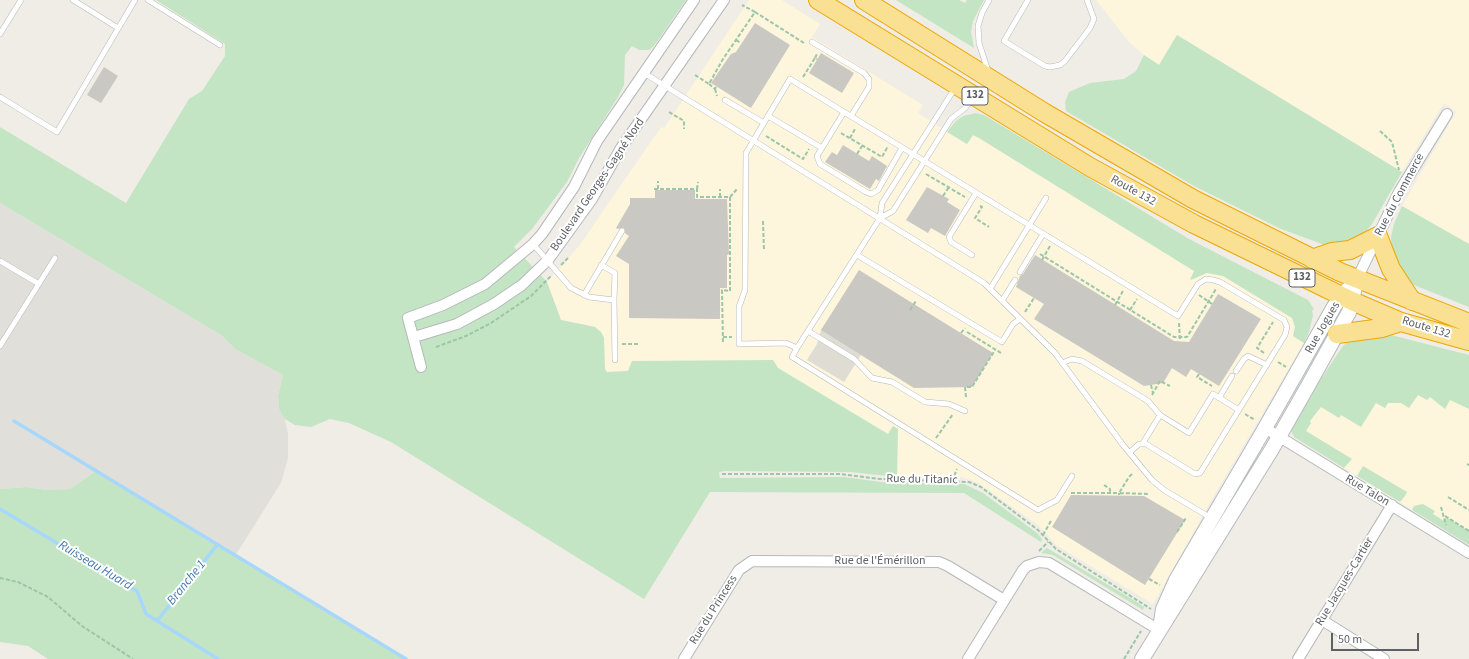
<!DOCTYPE html>
<html>
<head>
<meta charset="utf-8">
<style>
  body { margin:0 }
  #map { position:relative; width:1469px; height:659px; overflow:hidden; background:#efede5; font-family:"Source Sans 3",sans-serif }
  canvas { display:block }
  .scale { position:absolute; left:1331px; top:633px; width:88px; height:18px; box-sizing:border-box; border:2px solid #5d6165; border-top:0; padding-left:5px; font-size:12px; line-height:14px; white-space:nowrap; color:#5d6165; -webkit-text-stroke:3px #fff; paint-order:stroke }
</style>
</head>
<body>
<div id="map">
<canvas width="1469" height="659"></canvas>
<div class="scale">50 m</div>
</div>
<script>
const ctx = document.querySelector('canvas').getContext('2d');
ctx.lineJoin = 'round';
function fillPath(path, color) {
  ctx.fillStyle = color;
  ctx.fill(path, 'evenodd');
}
function shape(rows) {
  const path = new Path2D();
  for (const r of rows) {
    path.moveTo(r[0], r[1]);
    for (let i = 2; i < r.length; i += 2) path.lineTo(r[i], r[i + 1]);
  }
  return path;
}
function stroke(path, color, width, dash) {
  ctx.strokeStyle = color;
  ctx.lineWidth = width;
  ctx.lineCap = dash ? 'butt' : 'round';
  ctx.setLineDash(dash || []);
  ctx.stroke(path);
}
function write(font, color, halo, rows, align = 'center') {
  ctx.font = font + ' "Source Sans 3",sans-serif';
  ctx.lineWidth = 4;
  ctx.setLineDash([]);
  ctx.textBaseline = 'middle';
  ctx.strokeStyle = halo;
  ctx.fillStyle = color;
  for (const [text, x, y, turn = 0] of rows) {
    ctx.save();
    ctx.translate(x, y);
    ctx.rotate((+turn || 0) * Math.PI / 180);
    ctx.textAlign = isNaN(turn) ? turn : align;
    if (halo) ctx.strokeText(text, 0, 0);
    ctx.fillText(text, 0, 0);
    ctx.restore();
  }
}
const commercial = shape([
  [749,0,782,0,820,24,812,37,923,105,918,113,967,144,973,135,979,138,1195,271,1190,278,1192,280,1207,273,1223,276,1292,318,1295,327,1293,336,1304,343,1215,494,1153,604,1056,545,1039,526,978,483,962,477,897,477,898,429,893,426,888,434,778,368,773,360,607,372,605,369,604,360,587,325,561,320,547,282,579,246,661,127,664,128],
  [1096,0,1469,0,1469,244,1402,206,1456,112,1444,103,1402,172,1177,35,1159,65,1144,55,1129,42],
  [1441,387,1469,400,1469,545,1294,437,1291,431,1310,395,1377,398]
]);
const industrial = shape([
  [0,203,221,335,235,349,283,375,278,396,279,409,285,419,288,434,288,458,281,483,235,556,96,471,70,489,47,490,26,487,0,489]
]);
const education = shape([
  [832,314,890,373,861,355,844,382,807,360,817,344,821,330]
]);
const green = shape([
  [156,0,686,0,654,46,649,50,639,50,632,46,625,55,624,85,618,97,579,158,567,182,532,229,514,247,547,282,561,320,595,327,601,332,604,338,605,369,607,372,628,371,632,361,773,360,778,368,888,434,893,426,898,429,897,477,850,472,725,471,719,472,720,478,844,477,881,482,964,484,983,493,1037,533,1042,539,1041,542,964,493,710,492,644,599,391,442,349,423,330,419,311,427,295,425,285,419,279,409,278,396,283,375,235,349,221,335,0,203,0,127,126,203,189,99,202,91,225,56,225,44],
  [896,0,959,0,965,3,967,0,984,0,973,21,971,32,974,48],
  [1177,35,1402,172,1372,224,1364,234,1353,242,1325,245,1281,229,1194,186,1066,111,1065,102,1069,92,1090,83,1124,79,1136,71,1144,55,1159,65],
  [976,113,984,115,1189,239,1308,300,1314,309,1312,311,1313,315,1309,332,1304,343,1293,336,1295,327,1292,318,1223,276,1207,273,1190,280,1194,271,979,138,973,135,967,144,947,132,956,121,963,116],
  [1402,206,1469,244,1469,307,1414,285,1399,270,1392,254,1391,237,1394,224],
  [1387,334,1469,355,1469,409,1450,400,1445,409,1430,397,1427,400,1418,395,1409,408,1401,403,1388,403,1385,408,1376,403,1361,427,1341,415,1339,418,1321,407,1310,421,1311,423,1306,431,1352,459,1344,468,1294,437,1291,431,1292,426,1310,395,1343,346,1348,341],
  [1363,466,1407,492,1405,496,1400,502,1357,476],
  [96,471,217,545,406,659,48,659,28,646,0,642,0,489,26,487,47,490,70,489],
  [1423,504,1435,511,1433,514,1444,521,1446,517,1469,531,1469,545,1412,510,1414,506],
  [1047,548,1135,601,1144,607,1143,610,1053,555,1041,553]
]);
const stream = shape([
  [14,421,406,659],
  [0,509,137,591,146,614,218,659],
  [157,621,217,545]
]);
const building = shape([
  [755,23,790,45,751,108,711,83,731,54,736,52],
  [821,53,854,73,842,93,809,73],
  [104,67,118,76,101,103,87,95],
  [843,145,869,161,872,156,887,166,879,181,876,179,870,189,825,162,832,152,837,155],
  [927,187,949,199,947,202,960,210,945,236,931,228,928,233,906,220],
  [655,190,695,190,695,199,727,199,729,254,727,255,727,288,720,288,720,319,629,318,629,264,616,256,629,236,625,233,624,228,618,229,616,228,630,204,630,198,655,198],
  [1035,255,1174,341,1189,342,1218,294,1261,319,1219,386,1191,369,1186,377,1172,368,1163,383,1144,386,1034,319,1044,304,1016,287,1020,276,1023,274],
  [859,270,993,353,972,387,914,388,821,330],
  [1071,495,1144,496,1185,520,1145,585,1052,527]
]);
const path = shape([
  [755,12,804,43],
  [736,40,741,43],
  [815,58,817,54],
  [695,75,709,84,723,59,755,12,742,5],
  [803,77,815,58,817,59],
  [709,84,715,89,716,87],
  [715,89,717,96],
  [669,112,684,121,684,129],
  [1380,131,1392,142,1399,170],
  [841,133,882,157,887,148,889,149],
  [766,136,803,159,809,149],
  [850,138,855,129],
  [857,154,862,146],
  [926,174,965,197],
  [654,189,697,189,697,197,730,197,730,291,722,290,723,344],
  [658,189,658,181],
  [697,189,698,182],
  [943,196,949,187],
  [720,197,720,189],
  [730,197,737,189],
  [980,206,982,207,975,218,989,227],
  [763,221,764,251],
  [1040,254,1174,337,1187,337,1216,289],
  [1042,260,1050,246],
  [561,265,568,258],
  [1199,295,1212,304],
  [1115,305,1123,291],
  [910,310,916,301],
  [1130,310,1137,299],
  [1025,312,1034,298],
  [1179,323,1180,341],
  [967,332,1001,353],
  [961,333,965,328],
  [723,337,732,337],
  [622,344,639,344],
  [436,347,466,336,491,323,531,296,551,276],
  [1264,353,1257,348,1273,322],
  [1278,362,1286,367],
  [1199,374,1197,377,1212,386],
  [1151,385,1153,393],
  [1152,395,1160,381,1170,386],
  [966,397,965,387,972,387,995,350],
  [1245,414,1255,420],
  [936,438,953,414],
  [1467,464,1469,465],
  [722,474,840,474,880,479,969,482,981,487,1038,530,1056,549,1151,609],
  [1132,474,1129,477,1119,493,1149,494],
  [952,481,957,469],
  [1104,485,1110,489,1110,493],
  [1071,493,1119,493,1119,495],
  [1448,497,1469,510],
  [1441,507,1446,525],
  [1445,516,1469,531],
  [1177,532,1186,518],
  [1043,535,1051,521],
  [1039,551,1048,542],
  [0,578,18,582,48,597,82,626,133,659],
  [1149,579,1160,585],
  [1124,659,1141,631]
]);
const lane = shape([
  [73,0,118,28],
  [148,0,220,45],
  [1028,0,1004,41,1045,66,1050,67,1060,65,1065,61,1090,28,1094,19,1087,0],
  [0,34,21,0],
  [812,42,864,73,869,79,869,87,851,116],
  [988,71,979,43,978,26,982,13,989,0],
  [644,73,984,283,1055,353,1123,445,1152,480,1164,490,1211,518],
  [0,97,57,132,135,0],
  [725,100,764,123],
  [844,112,790,79,746,153,745,290,739,307,739,344,786,343,797,348,880,218,882,203,955,88],
  [768,116,822,148,844,112,1178,316,1198,284,1206,279,1213,280,1220,282,1284,320,1287,327,1285,335,1200,473,1195,474,1146,444,1139,444,1130,452],
  [822,148,817,156,820,164,866,192,871,194,878,190,902,148],
  [880,218,893,211,951,119,965,108,972,99],
  [533,244,571,288,589,297,614,300,615,360],
  [857,255,1002,342,1013,324,1020,319],
  [972,255,951,242,949,237,976,193],
  [0,261,39,284],
  [601,265,615,273,614,300],
  [1020,272,1043,234],
  [990,289,1046,198],
  [584,295,622,231],
  [1002,301,1015,280],
  [808,331,854,359,872,378,892,382,925,402,949,404,965,411],
  [0,346,55,258],
  [797,348,792,357,1038,510,1057,500,1072,476],
  [1062,363,1072,359,1082,361,1148,401,1160,415,1143,443],
  [1236,371,1244,359,1248,356,1267,365],
  [1219,398,1232,376],
  [1160,415,1189,433,1213,394,1239,410]
]);
const street = shape([
  [1357,279,1399,192,1447,114],
  [414,337,457,324,494,304,522,285,548,260,592,199,621,148,724,0],
  [421,367,408,318,443,305,485,284,533,244,542,234,574,187,597,141,694,0],
  [1265,428,1469,553],
  [1322,620,1384,659],
  [684,659,739,570,752,561,939,562,948,566,1004,600],
  [968,659,1023,570,1027,566,1039,562,1049,563,1054,566,1159,630],
  [1298,659,1392,505]
]);
const secondary = shape([
  [1161,622,1163,609,1176,580,1265,428,1335,305,1348,289],
  [1142,659,1272,449,1309,384,1349,312,1357,279]
]);
const highway = shape([
  [818,0,1090,167,1194,224,1352,301,1401,322,1469,341],
  [864,0,1045,113,1193,199,1340,272,1469,323],
  [1312,259,1332,252,1350,250,1378,236,1391,269,1412,301],
  [1337,334,1382,328,1401,322]
]);
const shields = [
  [975,96,26],
  [1302,278,26]
];
const shieldNames = [
  ["132",975,96],
  ["132",1302,278]
];
const streetNames = [
  ["Boulevard Georges-Gagné Nord",598,185,-56],
  ["Route 132",1133,191,29],
  ["Rue du Commerce",1400,195,-62],
  ["Rue Jogues",1323,328,-60],
  ["Route 132",1426,328,17],
  ["Rue du Titanic",922,480,1],
  ["Rue Talon",1367,491,31],
  ["Rue de l'Émérillon",880,561],
  ["Rue Jacques-Cartier",1345,582,-59],
  ["Rue du Princess",714,610,-58]
];
const waterNames = [
  ["Ruisseau Huard",95,566,31],
  ["Branche 1",187,583,-51]
];
fillPath(commercial, '#fdf5dc');
fillPath(industrial, '#e1dfda');
fillPath(education, '#dfdcd3');
fillPath(green, '#c3e5c3');
stroke(stream, '#a8d7fc', 3.5);
fillPath(building, '#cac8c2');
stroke(lane, '#b6b8bc', 6);
stroke(street, '#b6b8bc', 12);
stroke(secondary, '#b7babf', 16);
stroke(highway, '#eca708', 20);
stroke(path, '#9cc6a8', 2, [4, 2]);
stroke(lane, '#fff', 5);
stroke(street, '#fff', 10);
stroke(secondary, '#fff', 14);
stroke(highway, '#f9e092', 18);
for (const [x, y, w] of shields) {
  const box = new Path2D();
  box.roundRect(x - w / 2, y - 9, w, 18, 3);
  ctx.fillStyle = '#fff';
  ctx.fill(box);
  stroke(box, '#5d6165', 1);
}
write('bold 11px', '#5d6165', null, shieldNames);
write('12px', '#5d6165', '#fff', streetNames);
write('italic 13px', '#4478ae', '#fff', waterNames);
</script>
</body>
</html>
